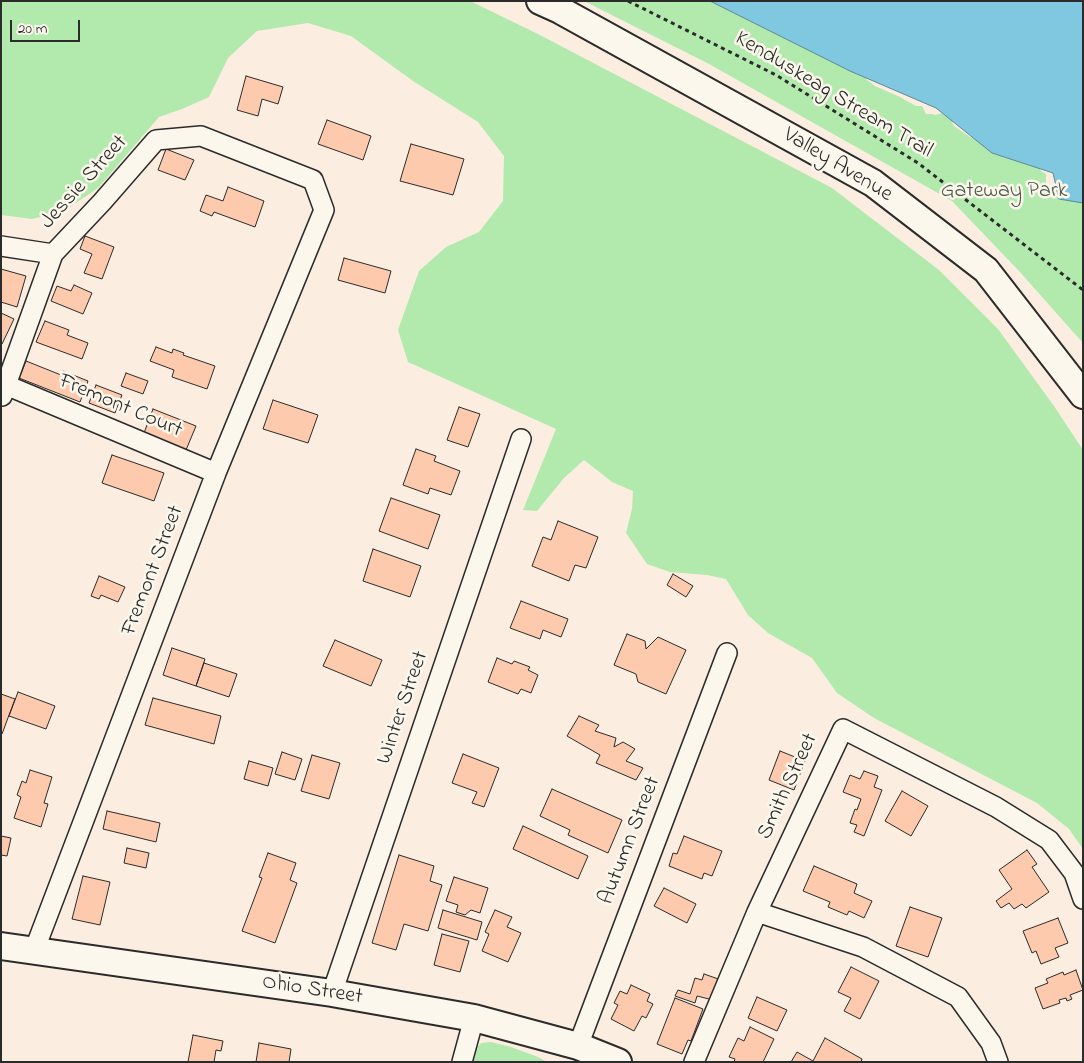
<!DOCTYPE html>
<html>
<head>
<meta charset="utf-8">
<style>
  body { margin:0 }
  #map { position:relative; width:1084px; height:1063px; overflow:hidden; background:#fbeee0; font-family:"Indie Flower",sans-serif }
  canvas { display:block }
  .frame { position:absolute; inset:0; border:2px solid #2b2b2b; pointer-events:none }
  .scale { position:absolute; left:10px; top:20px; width:70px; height:22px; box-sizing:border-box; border:2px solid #2b2b2b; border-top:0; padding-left:6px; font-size:15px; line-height:18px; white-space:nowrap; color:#2b2b2b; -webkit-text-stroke:4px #fbf7ec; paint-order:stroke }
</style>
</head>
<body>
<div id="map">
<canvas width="1084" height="1063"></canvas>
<div class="frame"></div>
<div class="scale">20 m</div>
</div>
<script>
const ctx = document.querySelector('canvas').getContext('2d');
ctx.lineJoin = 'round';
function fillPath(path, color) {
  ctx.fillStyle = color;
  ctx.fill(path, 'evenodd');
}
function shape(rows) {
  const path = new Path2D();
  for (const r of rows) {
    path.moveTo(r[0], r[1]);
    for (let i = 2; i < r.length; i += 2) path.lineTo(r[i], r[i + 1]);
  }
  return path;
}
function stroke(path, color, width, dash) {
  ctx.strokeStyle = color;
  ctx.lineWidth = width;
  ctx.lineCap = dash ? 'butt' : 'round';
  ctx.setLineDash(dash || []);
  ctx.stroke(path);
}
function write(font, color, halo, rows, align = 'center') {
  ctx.font = font + ' "Indie Flower",sans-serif';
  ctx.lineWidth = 5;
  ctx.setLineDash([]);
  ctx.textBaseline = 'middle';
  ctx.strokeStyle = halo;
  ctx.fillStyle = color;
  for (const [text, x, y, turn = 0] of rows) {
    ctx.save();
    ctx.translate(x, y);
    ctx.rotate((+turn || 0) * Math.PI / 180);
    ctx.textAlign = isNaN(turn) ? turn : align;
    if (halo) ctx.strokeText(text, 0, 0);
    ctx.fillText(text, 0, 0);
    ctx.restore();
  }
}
const green = shape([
  [1,1,470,1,538,34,832,188,939,270,998,329,1054,406,1083,450,1083,849,1069,829,1037,803,874,718,837,693,812,658,768,633,748,615,726,579,707,575,670,572,647,564,626,533,632,509,633,491,612,482,584,460,564,478,537,511,523,510,556,429,408,362,398,330,419,271,446,247,479,232,503,201,504,156,478,122,413,81,351,36,308,23,257,31,228,58,209,97,182,109,159,117,98,188,64,211,32,219,1,215],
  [584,1,714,1,724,8,727,8,865,76,867,80,875,86,900,97,916,106,922,106,926,114,933,114,935,115,942,113,954,122,952,122,954,126,970,137,1019,151,1035,161,1041,171,1046,174,1046,184,1052,190,1059,188,1083,196,1083,343,1019,271,952,201,709,64],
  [491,1042,511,1047,538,1057,547,1062,471,1062,474,1051,481,1043]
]);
const water = shape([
  [710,1,1083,1,1083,203,1059,199,1053,173,992,153,936,108,850,71,710,1]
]);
const building = shape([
  [246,76,283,87,278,104,262,99,258,116,237,110,246,76],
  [327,120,371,136,363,160,318,144,327,120],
  [411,144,464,159,453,195,400,181,411,144],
  [166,149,194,160,185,180,158,170,166,149],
  [228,187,264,201,255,227,214,212,212,216,200,211,206,195,223,201,228,187],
  [85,236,114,247,102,279,84,273,92,254,80,249,85,236],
  [344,258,391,271,385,293,338,280,344,258],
  [1,269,26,276,17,307,1,302,1,269],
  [74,285,92,293,83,314,51,301,57,286,71,291,74,285],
  [1,313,14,319,2,344,1,344,1,313],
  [45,321,69,330,67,335,88,343,82,359,36,342,45,321],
  [156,347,172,353,173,349,184,353,183,355,215,366,207,389,172,377,174,370,150,361,156,347],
  [26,361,61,375,63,371,88,381,80,402,19,378,26,361],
  [126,373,148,381,143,394,121,386,126,373],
  [96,385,122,395,115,413,89,403,96,385],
  [273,400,318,415,308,443,263,429,273,400],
  [459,407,480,414,468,447,447,440,459,407],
  [153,409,196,426,186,450,144,433,153,409],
  [416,449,436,456,434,461,460,471,451,495,430,488,428,494,403,485,416,449],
  [112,455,164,473,154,501,102,483,112,455],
  [391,498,440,515,428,549,379,531,391,498],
  [558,521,598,537,586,568,575,565,569,581,532,566,543,537,551,540,558,521],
  [373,549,421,566,410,597,363,581,373,549],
  [673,574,693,586,686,597,667,585,673,574],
  [99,576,125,587,118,602,101,595,99,599,91,596,99,576],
  [521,601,568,619,561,637,543,630,540,639,510,628,521,601],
  [627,634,645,641,646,649,658,637,686,650,666,694,638,682,636,674,614,665,627,634],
  [335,640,382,660,371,686,323,666,335,640],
  [172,648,205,659,196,686,163,675,172,648],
  [497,658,512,664,514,661,530,667,528,670,538,675,531,693,521,689,518,694,488,682,497,658],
  [204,663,237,674,229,697,196,686,204,663],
  [18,692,55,706,46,729,9,716,18,692],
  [1,694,15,699,2,734,1,734,1,694],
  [153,698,221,716,214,744,145,725,153,698],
  [579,716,599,725,595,731,616,738,614,747,623,742,635,749,626,761,643,768,636,780,596,763,600,755,567,736,579,716],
  [780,751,805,761,794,790,769,780,780,751],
  [282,752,302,759,295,780,275,774,282,752],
  [463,754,499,768,484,807,472,803,477,792,452,783,463,754],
  [312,755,340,763,329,799,301,791,312,755],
  [249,761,273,768,268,786,244,779,249,761],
  [30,770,52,777,44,803,48,804,41,827,14,818,21,797,17,795,22,781,26,783,30,770],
  [864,771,878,776,874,787,882,790,864,836,854,832,857,825,850,823,855,809,857,810,861,799,843,792,850,775,860,779,864,771],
  [552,789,622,820,608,853,568,835,570,830,540,816,552,789],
  [902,791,928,806,911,836,885,821,902,791],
  [107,811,160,823,156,842,103,829,107,811],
  [523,826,588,856,578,879,513,849,523,826],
  [1,836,11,838,7,856,1,855,1,836],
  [684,836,722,851,712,876,704,873,702,879,669,866,673,853,677,854,684,836],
  [127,848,149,853,146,868,124,863,127,848],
  [1027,850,1037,864,1032,867,1049,892,1026,908,1022,904,1014,909,1009,903,1001,908,996,901,1012,889,999,870,1027,850],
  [268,853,296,863,290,880,297,883,275,943,242,931,262,878,259,877,268,853],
  [399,855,434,866,430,881,442,885,428,931,404,924,396,950,372,943,399,855],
  [814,866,857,884,854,893,872,901,864,918,849,911,847,915,828,907,830,902,803,891,814,866],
  [83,876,110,882,100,925,72,919,83,876],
  [454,877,488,888,480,913,471,910,465,915,456,912,458,905,446,901,454,877],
  [664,888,696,904,687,923,654,906,664,888],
  [910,907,942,918,928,957,896,946,910,907],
  [443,910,482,922,477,940,438,928,443,910],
  [495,910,512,917,507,927,521,933,508,962,482,951,489,934,485,932,495,910],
  [1058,918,1068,943,1055,948,1059,957,1041,964,1036,951,1032,953,1023,931,1058,918],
  [442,934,469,941,460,972,434,965,442,934],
  [851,967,879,981,860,1019,844,1011,851,998,838,992,851,967],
  [1076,970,1083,990,1070,995,1072,999,1067,1001,1066,998,1059,1000,1060,1003,1043,1009,1035,988,1048,983,1046,979,1063,972,1064,975,1076,970],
  [704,974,724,981,717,1001,697,996,695,1003,675,996,678,990,690,994,695,978,702,980,704,974],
  [631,985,650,994,647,1001,653,1004,646,1018,642,1016,634,1031,611,1019,618,1005,614,1003,620,991,627,994,631,985],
  [757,997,787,1010,777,1031,748,1018,757,997],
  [675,998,703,1009,691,1041,688,1040,682,1054,657,1044,675,998],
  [750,1027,774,1039,763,1062,734,1062,735,1059,729,1057,738,1038,744,1041,750,1027],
  [193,1035,223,1041,221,1051,216,1050,214,1062,188,1062,193,1035],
  [825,1038,862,1059,861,1062,791,1062,797,1052,813,1061,825,1038],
  [259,1043,291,1049,289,1062,256,1062,259,1043]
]);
const path = shape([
  [628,1,776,75,918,163,1083,290]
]);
const street = shape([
  [1,246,53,254,102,202,156,140,201,136,313,180,324,210,216,473,34,951],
  [6,385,216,473],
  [2,396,53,254],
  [757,912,863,947,958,997,991,1043,998,1062],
  [332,993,521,439],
  [578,1046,727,653],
  [462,1062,474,1018],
  [694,1062,757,912,843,729,996,807,1049,840,1074,873,1083,899]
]);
const secondary = shape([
  [540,1,560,10,873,183,986,270,1083,395],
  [1,946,332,993,474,1018,578,1046,618,1062]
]);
const streetNames = [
  ["Kenduskeag Stream Trail",833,96,31],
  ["Valley Avenue",837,166,31],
  ["Jessie Street",85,183,-48],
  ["Fremont Court",120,407,23],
  ["Fremont Street",154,571,-69],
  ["Winter Street",404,708,-71],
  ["Smith Street",789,787,-65],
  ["Autumn Street",631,841,-69],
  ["Ohio Street",312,991,9]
];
const parkNames = [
  ["Gateway Park",1004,192]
];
fillPath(green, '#b2e9ac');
fillPath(water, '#7fc8e0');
stroke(water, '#5d8998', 1);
fillPath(building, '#fdcaae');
stroke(building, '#2b2b2b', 1);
stroke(street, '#2b2b2b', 22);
stroke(secondary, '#2b2b2b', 30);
stroke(path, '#2b2b2b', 3, [4, 4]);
stroke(street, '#fbf7ec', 19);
stroke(secondary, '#fbf7ec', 26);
write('22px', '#2b2b2b', '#fbf7ec', streetNames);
write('22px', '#4d5a4b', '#fbf7ec', parkNames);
</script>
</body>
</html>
